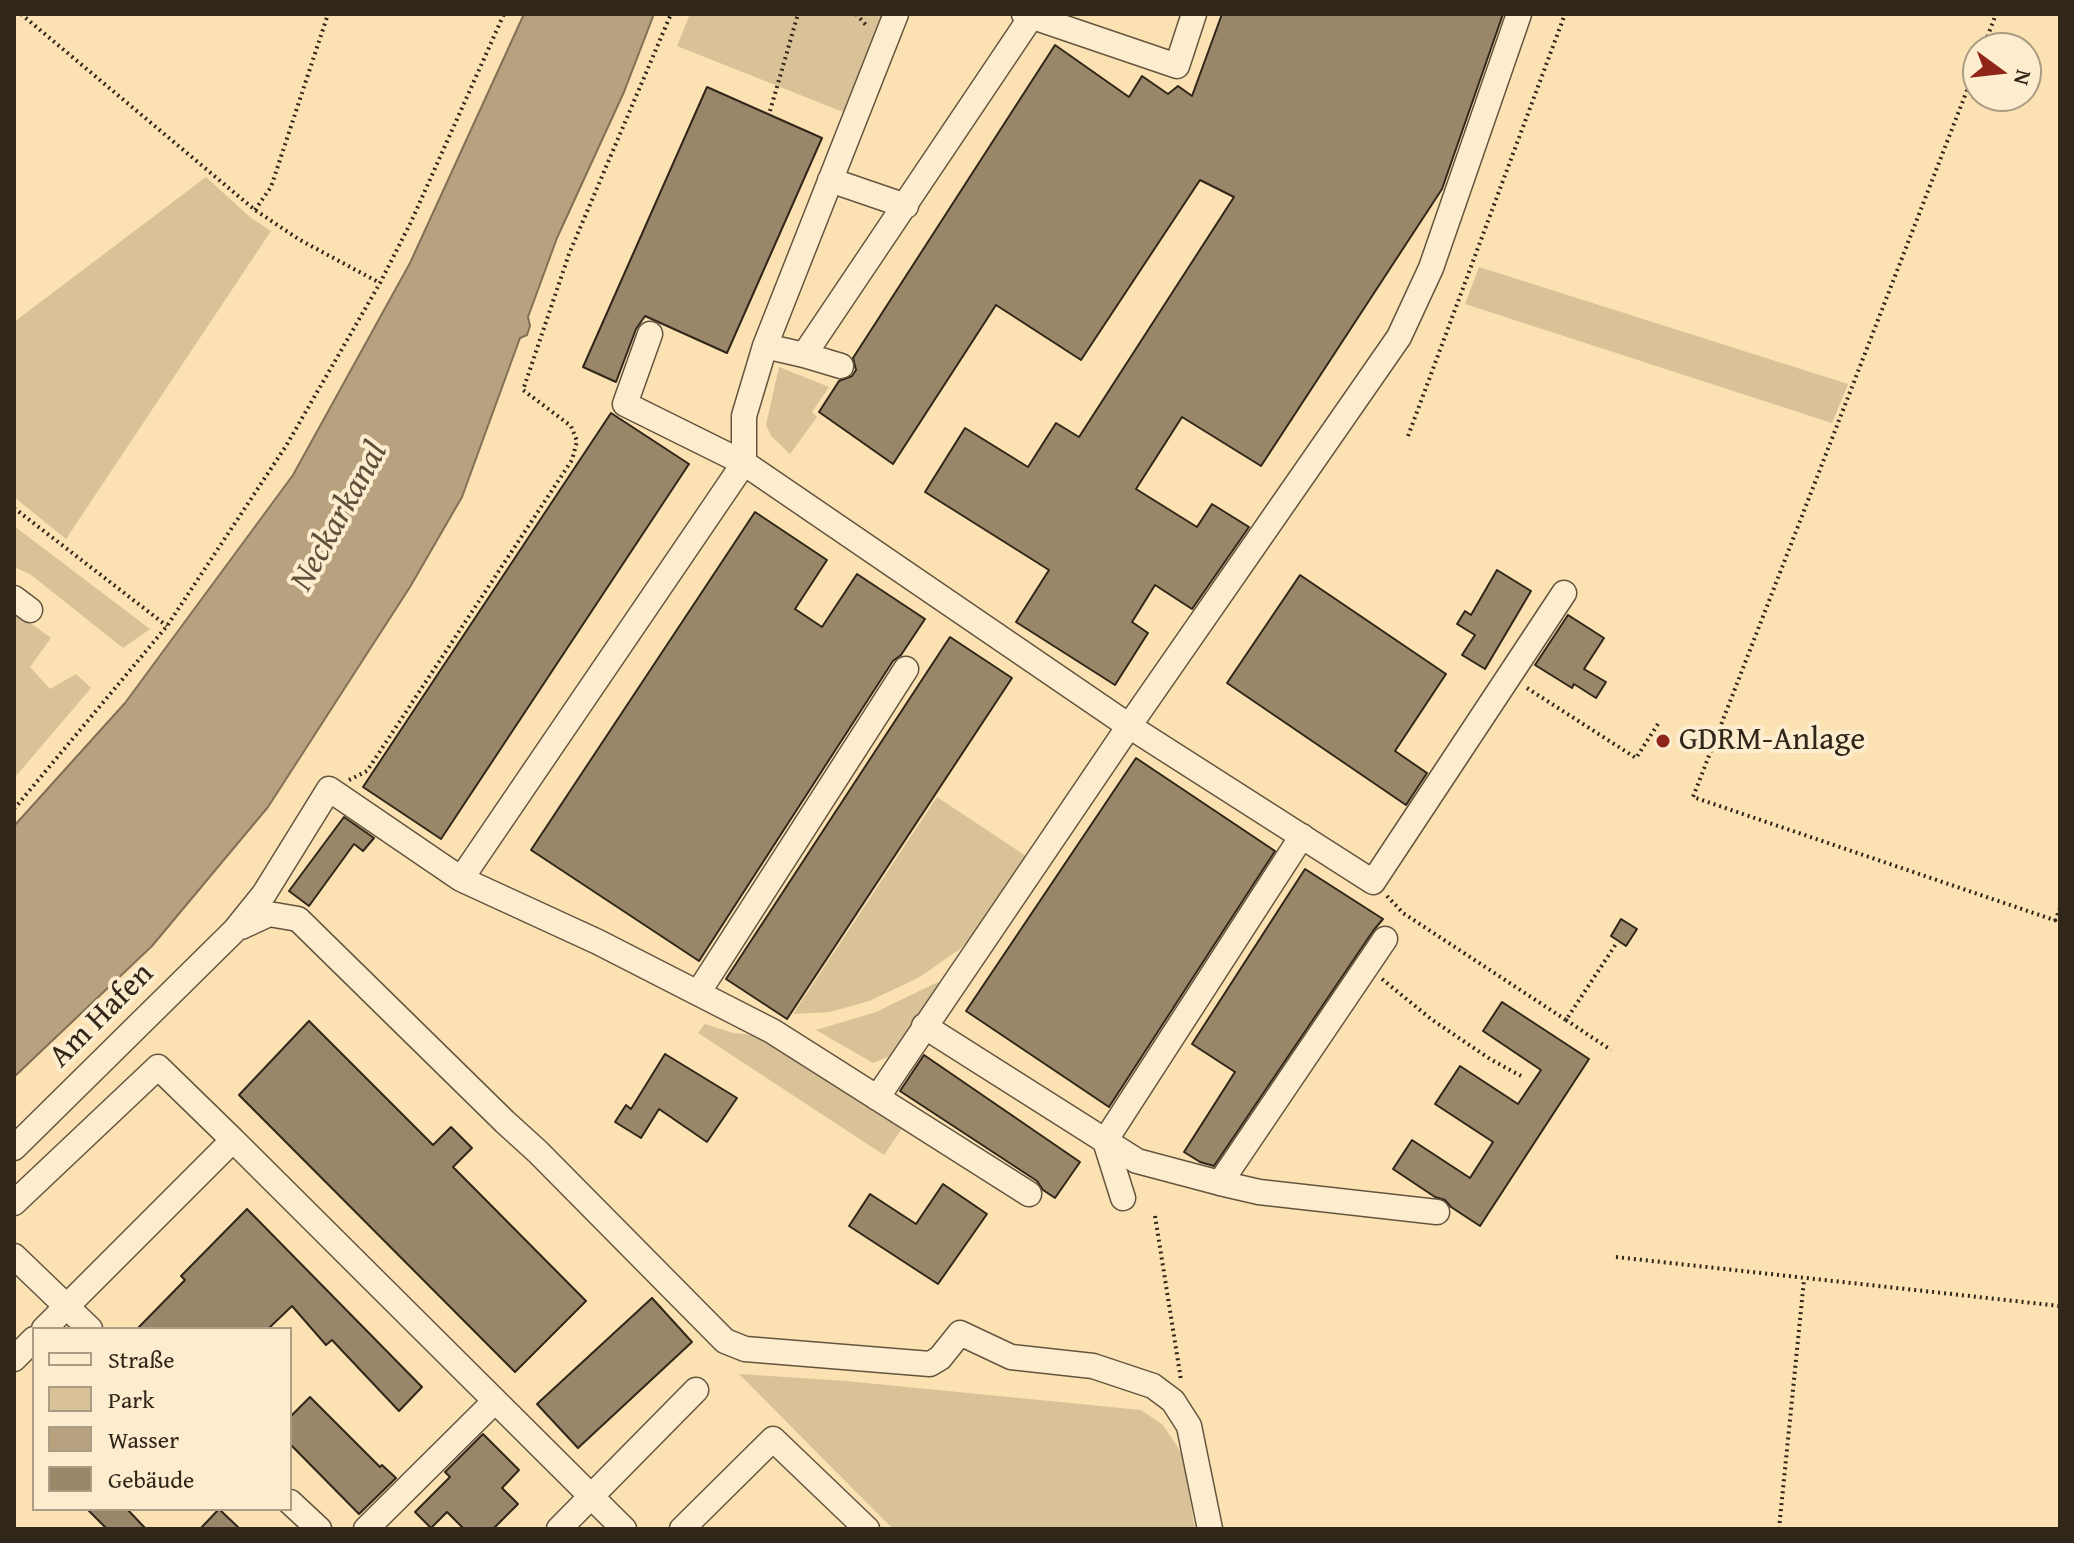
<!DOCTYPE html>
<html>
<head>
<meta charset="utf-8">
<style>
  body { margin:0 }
  #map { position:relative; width:2074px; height:1543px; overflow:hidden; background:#fce1b2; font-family:"Gentium Book Plus",serif }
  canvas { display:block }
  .frame { position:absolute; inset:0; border:16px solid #302619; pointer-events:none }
  .legend { position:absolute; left:32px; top:1327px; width:260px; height:184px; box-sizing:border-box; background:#fdeccd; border:2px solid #ab9d85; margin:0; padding:10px 14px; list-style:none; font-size:24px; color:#302619 }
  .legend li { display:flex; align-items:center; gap:16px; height:40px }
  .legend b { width:40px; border:2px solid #ab9d85 }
  .north { position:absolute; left:1962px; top:32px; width:80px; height:80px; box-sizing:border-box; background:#fdeccd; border:2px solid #ab9d85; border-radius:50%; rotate:105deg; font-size:22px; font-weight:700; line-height:32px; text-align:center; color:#302619 }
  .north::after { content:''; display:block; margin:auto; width:28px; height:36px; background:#8f2418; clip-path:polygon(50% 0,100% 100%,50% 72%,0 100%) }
</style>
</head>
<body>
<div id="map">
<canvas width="2074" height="1543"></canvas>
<div class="frame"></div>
<ul class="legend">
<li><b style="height:10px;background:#fdeccd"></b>Straße</li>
<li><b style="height:22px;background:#d9c198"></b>Park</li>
<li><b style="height:22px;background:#b7a17e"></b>Wasser</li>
<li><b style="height:22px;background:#9a8769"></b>Gebäude</li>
</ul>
<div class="north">N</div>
</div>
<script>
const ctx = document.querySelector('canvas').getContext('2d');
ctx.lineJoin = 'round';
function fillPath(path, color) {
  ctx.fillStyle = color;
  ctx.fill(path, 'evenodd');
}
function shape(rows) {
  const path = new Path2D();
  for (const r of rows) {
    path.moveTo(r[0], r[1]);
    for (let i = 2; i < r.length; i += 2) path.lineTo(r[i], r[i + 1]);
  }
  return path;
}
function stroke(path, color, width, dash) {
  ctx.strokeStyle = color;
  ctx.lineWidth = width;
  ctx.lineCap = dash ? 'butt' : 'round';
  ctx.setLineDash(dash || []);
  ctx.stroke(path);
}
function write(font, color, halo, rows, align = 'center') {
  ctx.font = font + ' "Gentium Book Plus",serif';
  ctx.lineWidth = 8;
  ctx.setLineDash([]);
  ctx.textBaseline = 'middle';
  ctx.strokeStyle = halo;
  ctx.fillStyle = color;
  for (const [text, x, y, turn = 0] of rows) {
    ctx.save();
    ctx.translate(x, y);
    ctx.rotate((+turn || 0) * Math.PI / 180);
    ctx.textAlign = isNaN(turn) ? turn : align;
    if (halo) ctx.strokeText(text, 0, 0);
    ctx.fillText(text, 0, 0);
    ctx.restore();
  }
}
const green = shape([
  [690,14,882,14,843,112,677,46],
  [206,177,251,218,271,231,66,539,14,497,14,322],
  [1479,267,1848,384,1832,423,1465,304],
  [779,367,829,387,812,412,817,417,790,454,771,436,766,425],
  [14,526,150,629,123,648,30,574,14,567],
  [14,611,51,638,30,667,50,689,76,674,91,688,16,776,14,773],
  [937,797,1029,858,993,912,960,949,918,978,869,1001,830,1012,793,1014],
  [938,982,943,987,897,1053,873,1063,816,1030,876,1012],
  [705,1024,733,1033,764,1036,905,1124,884,1155,698,1033],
  [739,1374,846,1381,1141,1410,1163,1425,1182,1454,1195,1529,893,1529]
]);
const water = shape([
  [524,14,654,14,624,92,557,238,528,317,530,326,527,335,520,338,462,497,410,587,268,807,152,946,14,1077,14,826,125,703,293,475,410,263,524,14]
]);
const building = shape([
  [1222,14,1503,14,1442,189,1261,466,1182,417,1136,489,1197,527,1212,504,1249,527,1192,609,1155,585,1132,622,1148,633,1115,685,1016,622,1049,570,925,492,965,428,1028,467,1056,423,1079,437,1234,197,1200,180,1081,360,996,305,893,464,819,412,839,381,852,376,856,370,853,358,1055,45,1129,97,1142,76,1168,94,1178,86,1192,96,1222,14],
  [707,87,822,138,727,353,645,316,636,329,616,382,583,367,707,87],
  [611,413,689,464,441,839,363,787,611,413],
  [755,512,827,560,795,609,822,627,857,574,925,619,901,655,893,661,699,961,531,850,755,512],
  [1497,570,1531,591,1485,669,1462,655,1475,635,1457,624,1465,611,1471,615,1497,570],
  [1300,575,1446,674,1395,751,1427,773,1406,805,1227,683,1300,575],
  [1568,615,1604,638,1584,669,1606,682,1596,698,1574,684,1572,688,1535,665,1568,615],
  [950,637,1012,678,787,1019,726,979,950,637],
  [1136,758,1275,851,1109,1107,966,1011,1136,758],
  [344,817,374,838,363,851,354,844,309,906,289,891,344,817],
  [1305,869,1383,919,1373,931,1214,1166,1200,1162,1184,1152,1235,1072,1192,1044,1305,869],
  [1621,919,1637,929,1626,946,1611,936,1621,919],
  [1502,1002,1589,1059,1480,1226,1451,1207,1445,1200,1435,1197,1393,1169,1412,1140,1470,1178,1493,1142,1435,1104,1460,1066,1518,1104,1541,1070,1483,1031,1502,1002],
  [309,1021,433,1145,451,1127,472,1148,453,1167,586,1301,515,1372,239,1095,309,1021],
  [665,1054,737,1098,707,1142,659,1109,641,1138,615,1122,626,1105,631,1109,665,1054],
  [924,1055,1080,1162,1055,1198,1043,1190,1037,1181,900,1091,924,1055],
  [943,1184,987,1214,938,1284,849,1226,870,1194,916,1224,943,1184],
  [247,1209,422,1387,399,1411,332,1340,326,1345,292,1306,268,1329,137,1329,185,1280,181,1276,247,1209],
  [652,1298,692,1342,578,1448,537,1404,652,1298],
  [310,1397,380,1467,382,1465,396,1478,359,1514,290,1444,290,1417,310,1397],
  [483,1434,519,1470,502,1488,518,1504,493,1529,464,1529,447,1512,431,1528,415,1512,450,1477,445,1472,483,1434],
  [87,1509,127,1509,146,1529,107,1529,87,1509],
  [219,1509,240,1529,200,1529,219,1509]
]);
const path = shape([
  [21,14,255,210,300,240,380,283],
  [856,14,868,27],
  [1983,48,1996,14],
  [1978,62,1693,797,2060,922],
  [770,111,798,14],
  [255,210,271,187,328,14],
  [1408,436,1565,14],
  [14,508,167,626],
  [1527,688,1636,758,1658,724],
  [349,780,367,771,572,460,577,441,571,426,523,390,569,254,671,14],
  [14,809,167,626,286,446,380,283,411,222,504,14],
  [1387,896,1403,913,1566,1020,1616,944],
  [2055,921,2060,908],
  [1382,979,1431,1019,1490,1059,1521,1076],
  [1566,1020,1611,1050],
  [1155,1216,1181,1380],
  [1616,1257,2060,1306],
  [1779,1529,1804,1280]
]);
const minor = shape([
  [1024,14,1177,66,1194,14],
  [830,180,906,206],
  [650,334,625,404,744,463,1129,726,1373,882,1564,593],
  [765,346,804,355,1031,17],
  [804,355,841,366],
  [14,598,30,610],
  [461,879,744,463,744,416,765,346,896,14],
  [241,927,269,914,298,919,505,1122,538,1152,725,1341,745,1349,930,1364,940,1358,960,1333,1011,1357,1093,1366,1153,1386,1173,1401,1189,1426,1210,1529],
  [698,993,906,669],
  [924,1026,1137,1161,1220,1183,1385,939],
  [877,1098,1129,726,1399,337,1431,268,1519,14],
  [233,1140,624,1529],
  [1105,1141,1302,836],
  [1105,1141,1123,1198],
  [14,1148,235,930,264,894,329,789,461,879,598,942,772,1031,1029,1194],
  [1220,1183,1259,1192,1437,1212],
  [14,1203,158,1067,233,1140,44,1329],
  [14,1256,90,1329],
  [14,1359,34,1339],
  [290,1502,319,1529],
  [366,1529,495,1401],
  [559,1529,696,1390],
  [682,1529,773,1439,867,1529]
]);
const markers = [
  [1663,741,8,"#8f2418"]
];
const poiNames = [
  ["GDRM-Anlage",1679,741]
];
const streetNames = [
  ["Am Hafen",102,1016,-45]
];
const waterNames = [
  ["Neckarkanal",340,517,-61]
];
fillPath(green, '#d9c198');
fillPath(water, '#b7a17e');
stroke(water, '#817056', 2);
fillPath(building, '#9a8769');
stroke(building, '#302619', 2);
stroke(minor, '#63553f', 27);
stroke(path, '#302619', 4, [2, 4]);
stroke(minor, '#fdeccd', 24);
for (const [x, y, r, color] of markers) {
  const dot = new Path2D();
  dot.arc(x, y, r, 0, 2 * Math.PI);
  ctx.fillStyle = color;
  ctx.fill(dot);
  stroke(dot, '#fdeccd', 3);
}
write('32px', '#302619', '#fdeccd', poiNames, 'left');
write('32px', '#302619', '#fdeccd', streetNames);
write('italic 34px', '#5f513c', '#fdeccd', waterNames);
</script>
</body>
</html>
